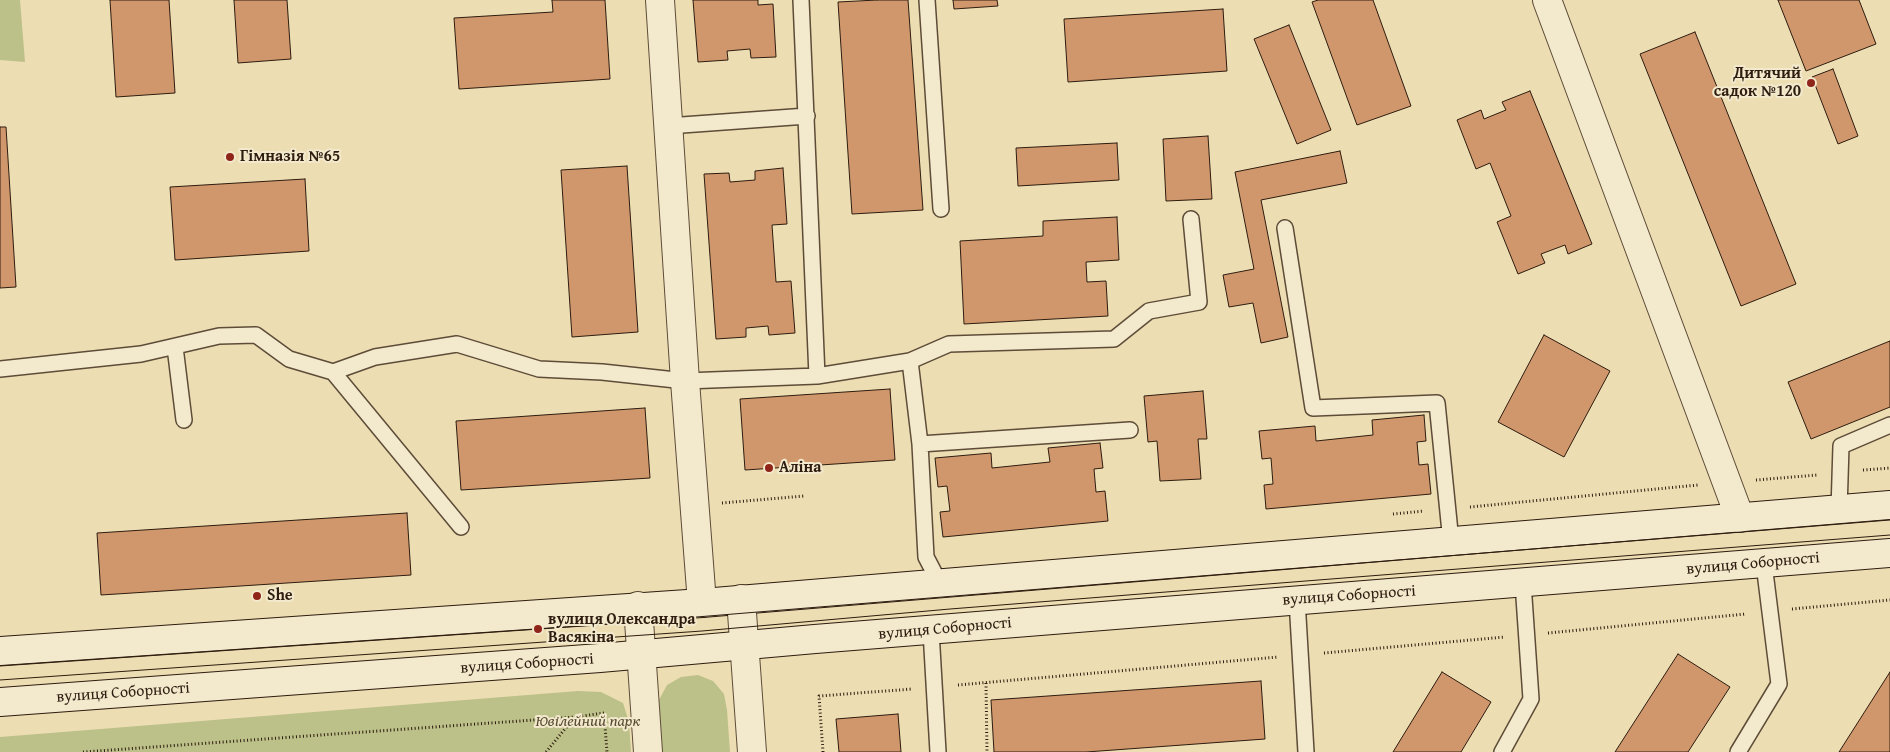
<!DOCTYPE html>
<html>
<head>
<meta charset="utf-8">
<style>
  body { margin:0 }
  canvas { display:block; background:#ecddb2 }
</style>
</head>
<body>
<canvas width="1890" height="752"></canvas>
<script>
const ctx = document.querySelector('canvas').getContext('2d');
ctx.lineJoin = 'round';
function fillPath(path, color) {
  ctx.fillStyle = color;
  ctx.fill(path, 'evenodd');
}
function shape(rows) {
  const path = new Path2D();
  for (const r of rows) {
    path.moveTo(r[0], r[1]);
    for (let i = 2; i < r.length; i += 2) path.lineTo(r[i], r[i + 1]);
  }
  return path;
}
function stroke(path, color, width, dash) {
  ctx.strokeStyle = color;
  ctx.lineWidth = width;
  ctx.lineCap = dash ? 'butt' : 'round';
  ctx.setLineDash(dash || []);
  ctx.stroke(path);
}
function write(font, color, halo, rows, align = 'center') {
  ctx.font = font + ' "Gentium Book Plus",serif';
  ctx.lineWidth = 4;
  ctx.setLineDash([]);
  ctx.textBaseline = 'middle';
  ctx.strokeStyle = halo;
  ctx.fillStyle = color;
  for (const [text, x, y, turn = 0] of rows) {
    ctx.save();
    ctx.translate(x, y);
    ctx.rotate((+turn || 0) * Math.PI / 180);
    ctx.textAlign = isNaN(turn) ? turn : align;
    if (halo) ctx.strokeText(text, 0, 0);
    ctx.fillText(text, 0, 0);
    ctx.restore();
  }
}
const green = shape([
  [0,0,20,0,25,62,0,60],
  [698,675,713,681,724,694,727,710,730,752,661,752,659,700,667,685,681,677],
  [578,691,601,692,623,703,629,722,631,752,0,752,0,737]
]);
const building = shape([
  [110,0,169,0,175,93,116,97,110,0],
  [234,0,287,0,291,59,238,63,234,0],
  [552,0,605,0,610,79,459,89,454,18,553,12,552,0],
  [693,0,758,0,758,5,773,4,776,57,751,58,750,49,727,51,728,60,698,62,693,0],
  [877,0,908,0,923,210,852,214,838,2,877,0],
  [953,0,997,0,998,6,954,9,953,0],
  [1318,0,1373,0,1411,106,1357,125,1312,2,1318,0],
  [1778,0,1859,0,1876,44,1806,71,1778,0],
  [1223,9,1227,71,1068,82,1064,19,1223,9],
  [1289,25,1331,130,1297,144,1254,39,1289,25],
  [1695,32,1796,284,1741,306,1640,54,1695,32],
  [1833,69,1858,136,1838,144,1812,77,1833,69],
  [1530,91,1592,244,1568,254,1565,245,1541,254,1545,263,1518,274,1497,222,1511,216,1490,163,1476,169,1457,120,1481,110,1484,119,1506,110,1502,102,1530,91],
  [0,127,6,127,16,287,0,288,0,127],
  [1208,136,1212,199,1166,201,1163,139,1208,136],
  [1117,143,1119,180,1018,186,1016,148,1117,143],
  [1340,151,1347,183,1261,200,1288,337,1261,343,1253,303,1229,307,1223,275,1254,269,1235,172,1340,151],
  [627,166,638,332,572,337,561,170,627,166],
  [783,168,787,224,772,225,776,282,791,281,795,333,769,335,768,326,746,328,746,337,716,339,704,174,729,173,730,182,755,180,755,171,783,168],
  [305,179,309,251,175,260,170,187,305,179],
  [1117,217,1119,260,1086,262,1087,282,1106,281,1108,316,964,324,960,241,1043,236,1043,221,1117,217],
  [1544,335,1610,371,1564,457,1498,422,1544,335],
  [1890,341,1890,407,1811,439,1788,382,1890,341],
  [890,389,895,460,745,470,740,399,890,389],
  [1203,391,1207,439,1198,439,1201,479,1160,481,1157,441,1148,442,1144,396,1203,391],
  [645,408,650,478,461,490,456,421,645,408],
  [1424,415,1426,441,1417,442,1419,465,1428,464,1431,494,1266,509,1264,485,1273,484,1271,458,1262,459,1259,431,1315,426,1316,441,1373,435,1372,420,1424,415],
  [1100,443,1103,468,1094,469,1096,492,1105,491,1108,521,943,537,940,512,950,511,947,486,938,487,935,458,991,453,992,468,1050,462,1048,448,1100,443],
  [407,513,411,575,101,595,97,533,407,513],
  [1678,654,1730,687,1688,752,1615,752,1678,654],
  [1442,672,1491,702,1461,752,1393,752,1442,672],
  [1890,672,1890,752,1839,752,1890,672],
  [1261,681,1265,739,1086,752,994,752,991,700,1261,681],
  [898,714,901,752,839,752,836,719,898,714]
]);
const path = shape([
  [1863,470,1890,468],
  [1756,480,1817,475],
  [722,503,804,496],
  [1470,507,1698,485],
  [1393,514,1424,511],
  [1792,609,1890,600],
  [1548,633,1746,614],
  [1324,653,1505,637],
  [986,683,987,752],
  [958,685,1278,657],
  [83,752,575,717,604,713,607,752],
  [546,752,574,718],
  [823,752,819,696,912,689]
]);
const service = shape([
  [927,0,941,209],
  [668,126,807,116],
  [1285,228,1313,408,1437,403,1451,542],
  [175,347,184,420],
  [910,361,949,344,1114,339,1149,311,1199,302,1191,219],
  [0,369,141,354,219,336,256,335,289,359,333,372,375,357,457,344,539,369,602,372,685,381,817,376,801,0],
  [333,372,461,527],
  [817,376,910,361,920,444],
  [1839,510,1841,446,1890,425],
  [939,582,926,557,920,444,1130,430],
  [1297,600,1306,752],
  [931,631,938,752],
  [1502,752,1531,699,1523,583],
  [1738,752,1779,684,1764,564]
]);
const minor = shape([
  [660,0,685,381,702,603],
  [1547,0,1740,518]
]);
const tertiary = shape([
  [741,599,752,752],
  [638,606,648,752]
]);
const secondary = shape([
  [0,651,702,603,1890,505],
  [0,702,600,658,815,639,1890,553]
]);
const tram = shape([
  [0,666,598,625,1890,520],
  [0,680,702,631,950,609,1890,535]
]);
const markers = [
  [1811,83,5,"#8f2418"],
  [230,157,5,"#8f2418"],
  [769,468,5,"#8f2418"],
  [257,596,5,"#8f2418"],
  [538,629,5,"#8f2418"]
];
const poiNames = [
  ["Дитячий",1801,74,"right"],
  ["садок №120",1801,92,"right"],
  ["Гімназія №65",240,157],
  ["Аліна",779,468],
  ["She",267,596],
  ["вулиця Олександра",548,620],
  ["Васякіна",548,638]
];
const streetNames = [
  ["вулиця Соборності",1753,564,-5],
  ["вулиця Соборності",1349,596,-4],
  ["вулиця Соборності",945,629,-5],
  ["вулиця Соборності",527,664,-4],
  ["вулиця Соборності",123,693,-4]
];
const parkNames = [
  ["Ювілейний парк",588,722]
];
fillPath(green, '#bcc089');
fillPath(building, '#d1976c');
stroke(building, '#2d1c0f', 1);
stroke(service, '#5d4c38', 18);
stroke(minor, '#5d4c38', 30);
stroke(tertiary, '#5d4c38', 30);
stroke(secondary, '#2d1c0f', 30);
stroke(path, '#2d1c0f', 3, [1, 2.5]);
stroke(service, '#f3e9cd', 15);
stroke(minor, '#f3e9cd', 28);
stroke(tertiary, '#f3e9cd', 28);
stroke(secondary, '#f3e9cd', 28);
stroke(tram, '#2d1c0f', 1);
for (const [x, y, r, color] of markers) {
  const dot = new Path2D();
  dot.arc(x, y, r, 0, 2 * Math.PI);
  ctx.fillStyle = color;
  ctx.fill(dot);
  stroke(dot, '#f3e9cd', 2);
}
write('bold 16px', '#2d1c0f', '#f3e9cd', poiNames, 'left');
write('16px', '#2d1c0f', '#f3e9cd', streetNames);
write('italic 16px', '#584d34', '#f3e9cd', parkNames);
</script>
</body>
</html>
